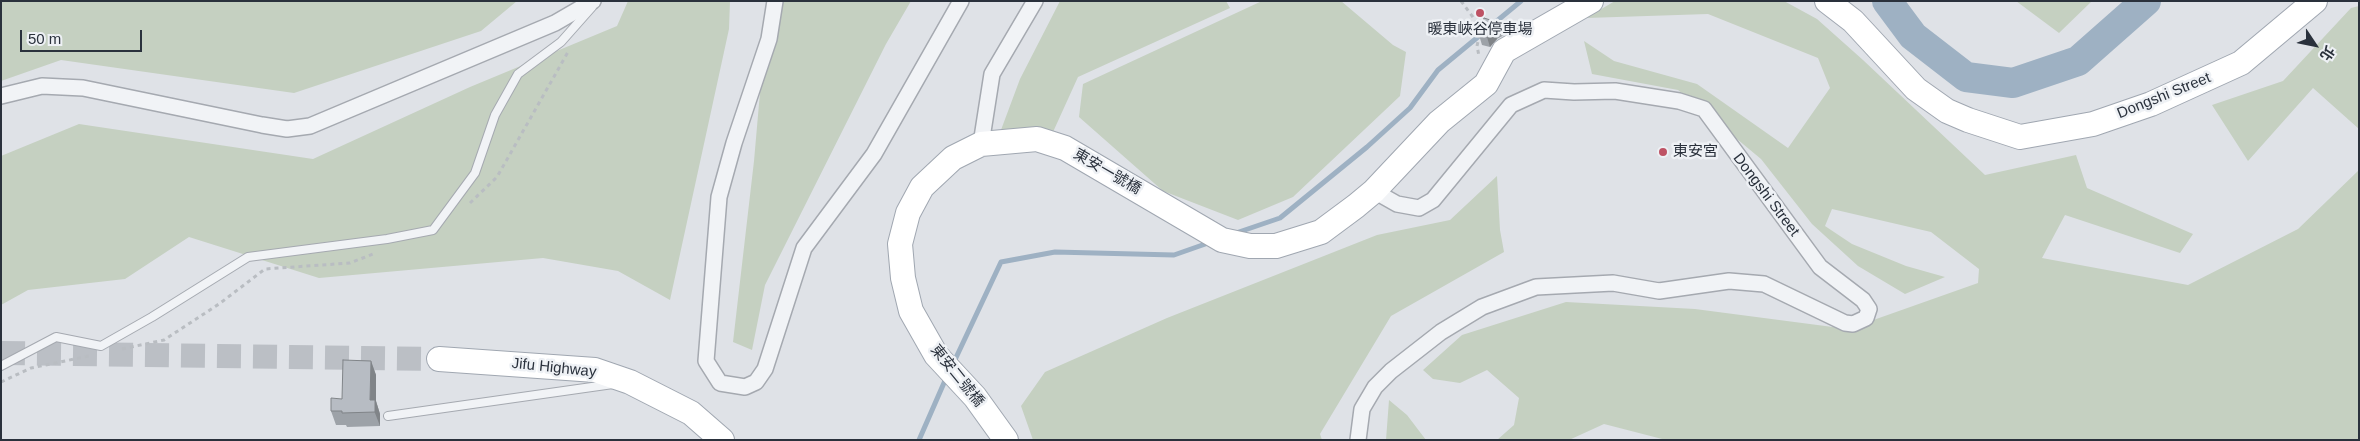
<!DOCTYPE html>
<html>
<head>
<meta charset="utf-8">
<style>
  body { margin:0 }
  #map { position:relative; width:2360px; height:441px; overflow:hidden; background:#dfe2e7; font-family:Arial,"Noto Sans TC",sans-serif }
  canvas { display:block }
  .frame { position:absolute; inset:0; border:2px solid #2a313c; pointer-events:none }
  .north { position:absolute; left:2290px; top:20px; width:50px; height:50px; -webkit-text-stroke:4px #eef1f5; paint-order:stroke; rotate:124deg; font-size:14px; font-weight:700; line-height:20px; text-align:center; color:#2a313c }
  .north::after { content:''; display:block; margin:auto; width:18px; height:22px; background:#2a313c; clip-path:polygon(50% 0,100% 100%,50% 72%,0 100%) }
  .scale { position:absolute; left:20px; top:30px; width:122px; height:22px; box-sizing:border-box; border:2px solid #2a313c; border-top:0; padding-left:6px; font-size:15px; line-height:18px; white-space:nowrap; color:#2a313c; -webkit-text-stroke:4px #eef1f5; paint-order:stroke }
</style>
</head>
<body>
<div id="map">
<canvas width="2360" height="441"></canvas>
<div class="frame"></div>
<div class="north">北</div>
<div class="scale">50 m</div>
</div>
<script>
const ctx = document.querySelector('canvas').getContext('2d');
ctx.lineJoin = 'round';
function fillPath(path, color) {
  ctx.fillStyle = color;
  ctx.fill(path, 'evenodd');
}
function shape(rows) {
  const path = new Path2D();
  for (const r of rows) {
    path.moveTo(r[0], r[1]);
    for (let i = 2; i < r.length; i += 2) path.lineTo(r[i], r[i + 1]);
  }
  return path;
}
function stroke(path, color, width, dash) {
  ctx.strokeStyle = color;
  ctx.lineWidth = width;
  ctx.lineCap = dash ? 'butt' : 'round';
  ctx.setLineDash(dash || []);
  ctx.stroke(path);
}
function write(font, color, halo, rows, align = 'center') {
  ctx.font = font + ' Arial,"Noto Sans TC",sans-serif';
  ctx.lineWidth = 5;
  ctx.setLineDash([]);
  ctx.textBaseline = 'middle';
  ctx.strokeStyle = halo;
  ctx.fillStyle = color;
  for (const [text, x, y, turn = 0] of rows) {
    ctx.save();
    ctx.translate(x, y);
    ctx.rotate((+turn || 0) * Math.PI / 180);
    ctx.textAlign = isNaN(turn) ? turn : align;
    if (halo) ctx.strokeText(text, 0, 0);
    ctx.fillText(text, 0, 0);
    ctx.restore();
  }
}
const green = shape([
  [1,1,517,1,481,31,294,93,61,60,1,81],
  [628,1,730,1,729,29,670,300,618,271,543,258,319,278,189,237,125,279,28,290,1,305,1,156,79,124,313,159,470,87,617,26],
  [768,1,911,1,886,44,765,285,752,350,733,342,754,161],
  [1060,1,1226,1,1230,8,1078,77,1043,154,998,138,1020,79],
  [1262,1,1341,1,1393,45,1406,52,1400,96,1293,197,1238,220,1163,191,1079,117,1083,84],
  [1615,1,1784,1,1817,19,1863,60,1985,175,2076,155,2087,188,2193,234,2180,253,2065,215,2042,258,2188,285,2298,229,2359,170,2359,440,1666,440,1604,424,1569,440,1497,440,1514,425,1519,398,1487,370,1460,383,1433,379,1423,370,1462,335,1566,302,1695,309,1848,329,1978,283,1979,269,1931,232,1832,209,1825,226,1852,244,1906,266,1945,277,1905,294,1858,266,1812,224,1761,159,1678,90,1592,74,1584,41,1614,61,1697,84,1788,148,1830,88,1818,58,1708,14,1586,18],
  [2016,1,2092,1,2059,33],
  [2359,6,2359,129,2313,88,2248,161,2212,105,2283,81,2351,8],
  [1497,176,1500,230,1504,252,1391,316,1320,434,1322,440,1033,440,1021,406,1045,372,1167,318,1377,235,1450,220],
  [1389,400,1407,415,1426,440,1386,440]
]);
const stream = shape([
  [1492,25,1521,1],
  [1236,233,1280,218,1367,147,1410,108,1438,70,1484,32],
  [953,364,1001,262,1055,252,1174,255,1211,242],
  [919,440,947,376]
]);
const river = shape([
  [1887,1,1913,36,1966,77,2013,83,2078,61,2146,1]
]);
const primaryTunnel = shape([
  [1,353,439,359]
]);
const path = shape([
  [1461,1,1481,28,1477,46,1479,56],
  [470,203,497,177,568,52],
  [122,349,164,340,219,304,265,269,350,263,373,254],
  [1,382,31,368,89,356]
]);
const service = shape([
  [1,366,56,337,101,346,152,317,248,257,387,239,433,230,475,173,495,115,518,74,561,42,592,7],
  [388,416,613,384]
]);
const minor = shape([
  [775,1,769,39,734,143,719,197,706,361,720,383,745,387,756,382,765,369,804,248,874,154,961,1],
  [1,96,42,86,83,88,262,125,287,129,310,126,555,23,593,1],
  [981,144,992,74,1035,1],
  [1358,440,1362,409,1375,387,1391,371,1441,332,1482,307,1536,287,1613,283,1659,291,1729,281,1764,284,1845,323,1853,324,1866,318,1869,309,1863,300,1820,267,1704,109,1679,101,1615,91,1574,92,1544,90,1511,105,1433,200,1419,208,1397,204,1374,191]
]);
const primary = shape([
  [1827,1,1853,21,1916,89,1947,111,1968,120,2020,137,2093,124,2151,104,2241,63,2315,1],
  [439,359,595,370,630,382,691,413,722,440],
  [1006,440,975,397,936,355,911,311,903,278,900,244,908,213,922,187,953,158,981,144,1037,139,1065,148,1222,240,1250,246,1276,246,1321,232,1356,206,1374,191,1439,122,1486,84,1504,51,1591,1]
]);
const wall = shape([
  [1503,24,1506,34,1497,39,1490,47,1482,45,1479,35],
  [371,361,376,375,376,401,380,414,380,426,347,427,346,425,336,425,331,411,342,399]
]);
const shadedWall = shape([
  [1493,29,1497,39,1490,47,1487,37],
  [371,361,376,375,376,401,380,414,380,426,370,400]
]);
const building = shape([
  [1484,18,1503,24,1493,29,1487,37,1479,35,1484,18],
  [343,360,371,361,370,400,375,400,375,412,342,413,342,411,331,411,331,398,342,399,343,360]
]);
const markers = [
  [1480,13,5,"#be5264"],
  [1663,152,5,"#be5264"]
];
const poiNames = [
  ["暖東峽谷停車場",1480,30],
  ["東安宮",1673,152,"left"]
];
const streetNames = [
  ["Dongshi Street",2164,96,-22],
  ["東安一號橋",1107,172,30],
  ["Dongshi Street",1766,195,53],
  ["Jifu Highway",554,368,6],
  ["東安二號橋",957,376,51]
];
fillPath(green, '#c5d0c1');
stroke(stream, '#9eb1c3', 5);
stroke(river, '#9eb1c3', 30);
stroke(primaryTunnel, '#bbbfc5', 24, [24, 12]);
stroke(service, '#a5a9b0', 10);
stroke(minor, '#a5a9b0', 18);
stroke(primary, '#a0a7b1', 26);
stroke(path, '#b9bdc2', 3, [4, 4]);
stroke(service, '#f1f3f6', 8);
stroke(minor, '#f1f3f6', 15);
stroke(primary, '#fff', 24);
fillPath(wall, '#9da2a8');
fillPath(shadedWall, '#808488');
fillPath(building, '#b7bcc3');
stroke(building, '#808488', 1);
for (const [x, y, r, color] of markers) {
  const dot = new Path2D();
  dot.arc(x, y, r, 0, 2 * Math.PI);
  ctx.fillStyle = color;
  ctx.fill(dot);
  stroke(dot, '#eef1f5', 2);
}
write('15px', '#2a313c', '#eef1f5', poiNames);
write('15px', '#2a313c', '#eef1f5', streetNames);
</script>
</body>
</html>
